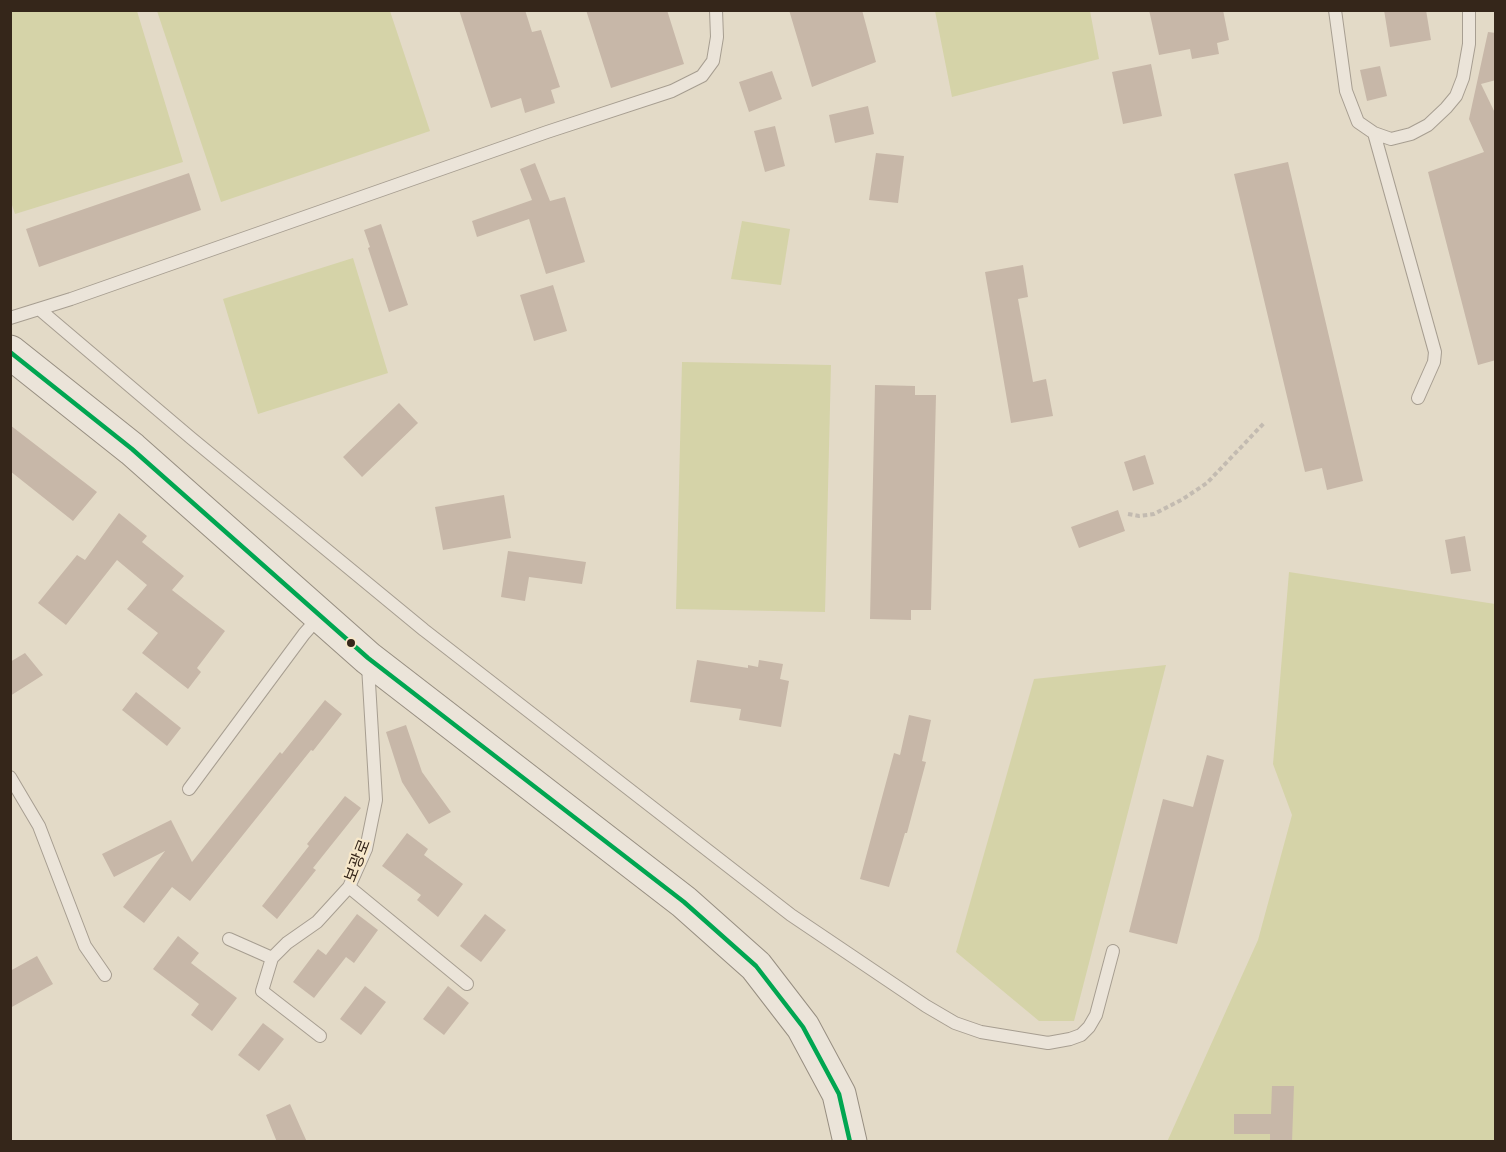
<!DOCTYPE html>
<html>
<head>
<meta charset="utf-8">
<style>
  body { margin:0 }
  #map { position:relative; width:1506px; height:1152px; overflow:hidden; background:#e3dac7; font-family:"Noto Serif",serif }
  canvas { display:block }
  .frame { position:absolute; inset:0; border:12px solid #35261a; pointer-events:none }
</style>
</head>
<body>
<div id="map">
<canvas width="1506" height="1152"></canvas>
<div class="frame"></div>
</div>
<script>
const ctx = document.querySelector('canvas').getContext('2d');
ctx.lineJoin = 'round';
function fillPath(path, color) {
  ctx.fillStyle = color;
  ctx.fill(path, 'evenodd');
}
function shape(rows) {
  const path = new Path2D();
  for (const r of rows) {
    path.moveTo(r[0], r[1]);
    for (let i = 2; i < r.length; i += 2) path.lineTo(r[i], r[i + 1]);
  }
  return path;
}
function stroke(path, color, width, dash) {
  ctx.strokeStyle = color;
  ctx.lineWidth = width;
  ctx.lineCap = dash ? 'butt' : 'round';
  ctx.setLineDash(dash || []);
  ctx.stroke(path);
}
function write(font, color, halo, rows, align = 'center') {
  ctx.font = font + ' "Noto Serif","Noto Sans KR",serif';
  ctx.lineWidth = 4.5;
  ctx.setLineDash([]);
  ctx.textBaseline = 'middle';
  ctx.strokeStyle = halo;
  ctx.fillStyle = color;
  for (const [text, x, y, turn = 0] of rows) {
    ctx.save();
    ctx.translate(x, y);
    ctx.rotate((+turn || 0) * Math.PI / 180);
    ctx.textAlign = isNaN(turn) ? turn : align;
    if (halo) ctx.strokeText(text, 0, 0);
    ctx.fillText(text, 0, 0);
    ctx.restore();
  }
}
const green = shape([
  [10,11,137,11,183,162,15,214,10,199],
  [157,11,390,11,430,131,221,202],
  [935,11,1090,11,1099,59,952,97],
  [742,221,790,229,781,285,731,279],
  [353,258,388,373,258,414,223,299],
  [682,362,831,365,825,612,676,609],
  [1289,572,1495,604,1495,1141,1167,1142,1258,940,1292,815,1273,764],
  [1166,665,1074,1021,1039,1021,956,952,1034,679]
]);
const building = shape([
  [459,10,525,10,532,32,541,30,560,87,551,90,555,103,525,113,521,98,491,108],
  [586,10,667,10,684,64,611,88],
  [789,10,862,10,876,62,812,87],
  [1149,10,1223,10,1229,40,1217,43,1219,54,1192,59,1190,49,1159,55],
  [1384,10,1426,10,1431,40,1390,47],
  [1488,32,1496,33,1496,80,1481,84,1496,115,1496,360,1478,365,1428,172,1484,152,1469,119],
  [1151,64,1162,116,1123,124,1112,72],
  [1380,66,1387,96,1367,101,1360,70],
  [772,71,782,99,749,112,739,82],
  [868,106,874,134,835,143,829,115],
  [775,126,785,166,765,172,754,131],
  [876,153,904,156,898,203,869,200],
  [1288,162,1363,481,1327,490,1322,468,1305,472,1234,174],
  [535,163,550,201,565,197,585,262,546,274,529,219,477,237,472,221,532,200,520,169],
  [189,173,201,210,39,267,26,229],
  [381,224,408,305,389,312,368,248,370,247,364,230],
  [1023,265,1028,297,1018,299,1033,382,1046,379,1053,416,1011,423,985,272],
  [553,285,567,331,534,341,520,295],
  [875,385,915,386,915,395,936,395,931,610,911,610,911,620,870,619],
  [399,403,418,423,362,477,343,457],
  [10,425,97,492,73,521,10,471],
  [1145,455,1154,484,1133,491,1124,462],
  [504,495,511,538,443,550,435,507],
  [1118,510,1125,531,1079,548,1071,527],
  [119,513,147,536,142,542,184,576,172,590,225,631,197,668,201,672,188,689,142,653,158,633,127,609,147,585,117,560,66,625,38,603,77,555,85,560],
  [1465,536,1471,571,1451,574,1445,540],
  [508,551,586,562,582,584,529,577,525,601,501,597],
  [25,653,43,675,10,696,10,662],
  [697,660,748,668,748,665,758,667,759,660,783,664,780,679,789,681,781,727,739,720,741,709,690,702],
  [136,692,181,728,167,746,122,710],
  [325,700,342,714,313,751,311,750,190,901,172,887,144,923,123,907,165,851,114,877,102,854,171,820,192,862,280,752,282,754],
  [909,715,931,720,922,761,926,762,907,833,905,833,889,887,860,879,894,753,900,755],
  [406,725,422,772,451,812,429,824,402,782,386,732],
  [1207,755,1224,760,1177,944,1129,932,1163,799,1193,807],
  [345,796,361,808,313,868,316,870,277,919,262,906,309,846,307,844],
  [407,833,428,849,424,855,463,884,438,917,417,900,421,895,382,866],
  [357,914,378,930,354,963,346,957,314,998,293,982,318,949,326,955],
  [485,914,506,930,481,962,460,946],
  [178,936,199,953,191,963,237,998,212,1031,191,1015,199,1004,153,969],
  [37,956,53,984,10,1008,10,971],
  [365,986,386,1002,361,1035,340,1019],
  [448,986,469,1003,444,1035,423,1019],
  [263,1023,284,1039,259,1071,238,1055],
  [1272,1086,1294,1086,1292,1142,1270,1142,1270,1134,1234,1134,1234,1114,1271,1114],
  [290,1104,307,1142,277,1142,266,1115]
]);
const path = shape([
  [1128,514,1139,516,1154,514,1183,499,1207,483,1264,423]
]);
const service = shape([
  [1335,10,1346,91,1358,122,1374,133,1391,139,1411,134,1428,125,1446,108,1456,96,1463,78,1469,44,1469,10],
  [1374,133,1435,352,1434,362,1418,398],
  [39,309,191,438,424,630,791,915,926,1006,955,1023,981,1032,1048,1043,1070,1039,1081,1035,1089,1027,1096,1015,1113,951],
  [10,318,71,299,547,132,672,91,702,76,713,61,717,37,716,10],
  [10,777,39,826,85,946,105,975],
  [189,789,304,634,319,617],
  [349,887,467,984],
  [229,939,272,958],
  [320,1036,262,991,272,958,287,943,317,922,349,887,366,849,376,800,368,666]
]);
const secondary = shape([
  [10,352,132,449,368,658,684,902,756,966,803,1027,839,1094,850,1142]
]);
const bus1 = shape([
  [10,352,132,449,368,658,684,902,756,966,803,1027,839,1094,850,1142]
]);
const markers = [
  [351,643,5,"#35261a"]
];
const streetNames = [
  ["보광로",358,861,-69]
];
fillPath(green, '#d5d3a8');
fillPath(building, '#c7b7a8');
stroke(service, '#a79e91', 14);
stroke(secondary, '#978e81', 35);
stroke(path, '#c3bbb1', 4, [4.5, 3]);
stroke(service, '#ebe4d9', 12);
stroke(secondary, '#ebe4d9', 33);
stroke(bus1, '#00a651', 4.5);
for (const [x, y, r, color] of markers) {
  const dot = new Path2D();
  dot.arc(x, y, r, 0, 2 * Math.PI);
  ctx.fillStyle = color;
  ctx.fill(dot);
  stroke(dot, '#f7e8ca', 2);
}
write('16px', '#35261a', '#f7e8ca', streetNames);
</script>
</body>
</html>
